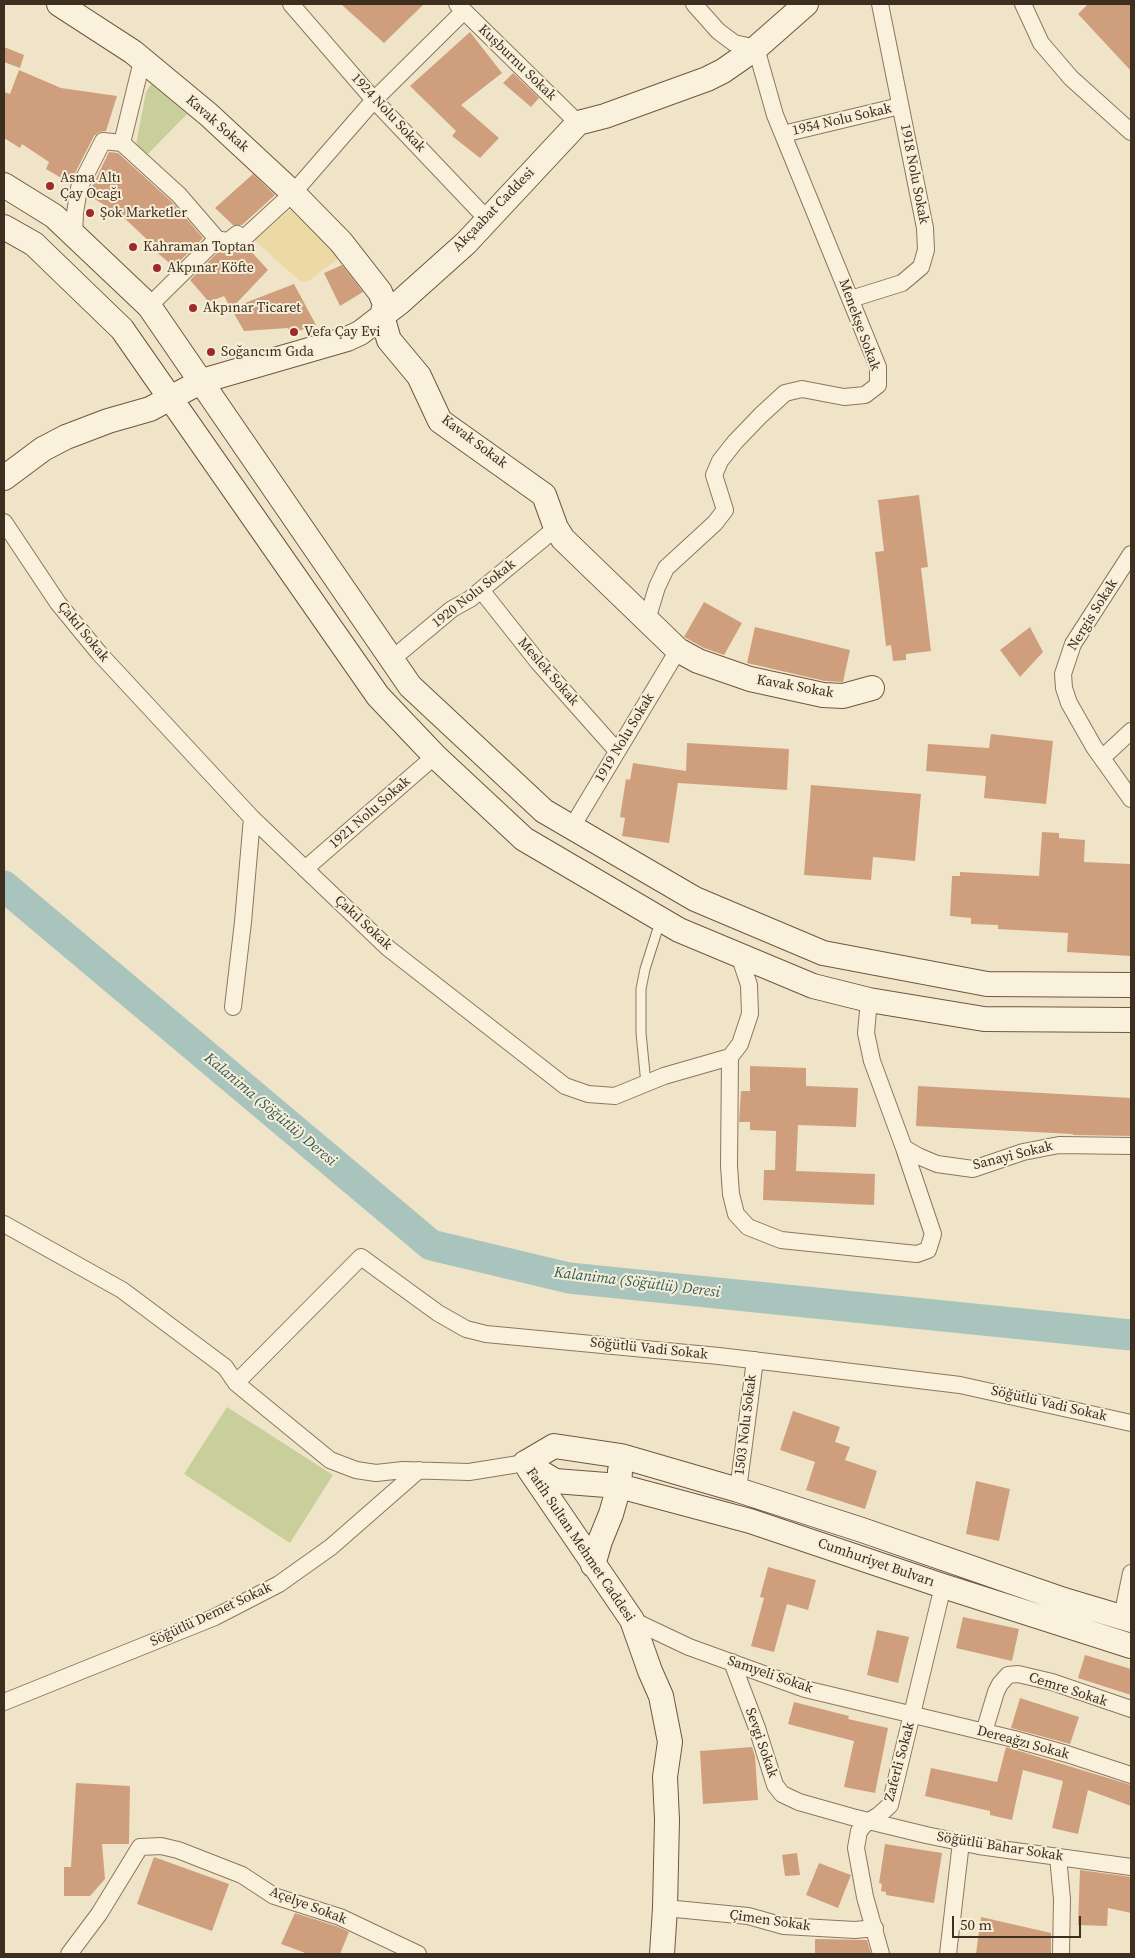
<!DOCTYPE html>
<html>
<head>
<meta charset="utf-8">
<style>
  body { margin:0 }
  #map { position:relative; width:1135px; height:1958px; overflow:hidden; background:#f0e4c8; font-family:"Source Serif 4",serif }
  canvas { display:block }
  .frame { position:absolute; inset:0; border:5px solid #3d2e20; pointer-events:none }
  .scale { position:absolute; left:952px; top:1916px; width:129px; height:22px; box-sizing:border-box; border:2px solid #3d2e20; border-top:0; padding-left:6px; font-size:15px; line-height:18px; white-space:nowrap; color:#3d2e20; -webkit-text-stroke:4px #f7eed8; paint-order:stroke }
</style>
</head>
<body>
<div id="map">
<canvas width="1135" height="1958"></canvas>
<div class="frame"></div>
<div class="scale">50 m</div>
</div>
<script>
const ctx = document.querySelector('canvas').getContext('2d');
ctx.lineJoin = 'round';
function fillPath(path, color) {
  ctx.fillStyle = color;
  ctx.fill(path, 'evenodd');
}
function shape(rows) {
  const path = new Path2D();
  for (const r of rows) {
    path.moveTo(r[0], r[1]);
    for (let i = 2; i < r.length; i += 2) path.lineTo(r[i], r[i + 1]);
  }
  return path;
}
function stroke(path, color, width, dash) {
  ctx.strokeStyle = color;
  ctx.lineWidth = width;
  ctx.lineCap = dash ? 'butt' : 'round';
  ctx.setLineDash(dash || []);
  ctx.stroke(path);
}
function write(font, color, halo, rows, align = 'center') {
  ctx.font = font + ' "Source Serif 4",serif';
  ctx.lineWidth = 4;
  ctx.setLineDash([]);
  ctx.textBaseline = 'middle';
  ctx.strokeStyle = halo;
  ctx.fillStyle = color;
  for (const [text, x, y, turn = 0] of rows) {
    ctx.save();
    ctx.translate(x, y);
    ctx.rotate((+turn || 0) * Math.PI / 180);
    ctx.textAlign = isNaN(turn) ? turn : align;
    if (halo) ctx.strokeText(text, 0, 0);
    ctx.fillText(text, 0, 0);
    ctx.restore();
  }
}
const green = shape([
  [151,84,187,114,147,155,136,145,146,92],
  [227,1407,333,1475,290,1543,184,1474]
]);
const sand = shape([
  [295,206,339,258,307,282,300,281,254,240]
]);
const river = shape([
  [4,886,431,1245,569,1278,1131,1335]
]);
const building = shape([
  [341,4,424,4,384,43],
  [1088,4,1131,4,1131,71,1078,14],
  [470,32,502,73,461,105,499,138,480,158,452,136,456,131,410,86],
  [4,47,24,55,20,68,4,62],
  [19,70,61,88,117,96,106,131,99,132,94,136,70,183,46,169,49,162,22,144,20,148,4,138,4,92,10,94],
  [513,73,539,98,531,107,503,83],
  [109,152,118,153,172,202,203,238,174,267,153,249,155,247,121,215,88,195],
  [253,174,275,195,242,225,233,225,215,208],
  [238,246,247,247,268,270,232,308,294,284,316,325,290,334,288,328,244,331,224,296,209,302,190,280,220,250,230,251],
  [342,265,363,292,340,306,324,273],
  [919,495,928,567,921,568,931,651,906,654,906,660,893,661,891,645,886,646,875,552,884,551,878,500],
  [704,602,742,623,724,655,704,648,684,637],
  [755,627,850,650,843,682,825,681,747,663],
  [1030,627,1043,652,1020,677,1000,650],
  [991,734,1053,741,1046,804,984,798,986,776,926,771,928,744,989,748],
  [687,743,789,749,787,790,678,783,669,843,622,836,625,818,620,817,626,779,630,780,633,763,686,771],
  [811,785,921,794,915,861,873,857,871,880,804,875],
  [1042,832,1059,833,1059,838,1085,840,1084,862,1131,864,1131,956,1067,952,1068,933,998,929,998,925,971,924,971,918,950,916,952,876,960,876,960,872,1039,876],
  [750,1066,806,1068,806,1086,858,1088,856,1127,798,1125,796,1171,875,1174,874,1205,763,1200,764,1170,775,1170,776,1131,750,1130,750,1122,739,1122,741,1091,750,1091],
  [918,1086,1131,1098,1131,1136,1073,1135,1073,1134,916,1126],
  [793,1411,840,1427,835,1442,850,1447,845,1460,877,1471,865,1509,806,1490,815,1462,780,1450],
  [976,1481,1010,1489,999,1541,966,1534],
  [768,1567,816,1580,808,1610,787,1604,774,1652,751,1646,764,1598,760,1597],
  [963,1617,1019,1629,1012,1661,956,1648],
  [877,1630,909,1637,898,1683,867,1675],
  [1085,1655,1131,1669,1131,1695,1078,1678],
  [1020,1698,1079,1717,1070,1744,1011,1728],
  [794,1702,849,1716,848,1719,888,1728,875,1793,844,1787,854,1741,788,1724],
  [752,1747,755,1756,758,1800,703,1804,700,1751],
  [1006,1747,1131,1785,1131,1806,1088,1790,1078,1834,1052,1828,1063,1781,1023,1770,1012,1820,990,1815,990,1811,925,1796,931,1768,997,1782],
  [76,1783,130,1786,129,1844,102,1844,105,1879,90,1896,64,1896,64,1867,71,1867],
  [885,1844,942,1853,934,1903,886,1895,886,1892,881,1891,882,1884,879,1883],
  [797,1853,800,1875,785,1876,782,1855],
  [154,1857,229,1884,212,1931,137,1904],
  [819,1863,851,1875,838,1908,806,1895],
  [1080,1870,1131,1877,1131,1913,1108,1908,1107,1926,1078,1925],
  [295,1913,336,1926,349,1932,340,1954,308,1954,281,1944],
  [981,1917,1051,1933,1051,1954,976,1954],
  [815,1939,867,1940,871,1954,815,1954]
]);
const lane = shape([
  [646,1084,641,1033,641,989,645,969,660,922]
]);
const street = shape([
  [291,4,374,100,487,219],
  [457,4,578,123],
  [1023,4,1041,43,1071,78,1131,132],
  [783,134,900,106],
  [122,143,179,195,217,239,149,306],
  [74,235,75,213,79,188,103,141,122,143,142,61],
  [217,239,228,241,237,234,244,238,293,193,374,100,464,11],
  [851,299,902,283,921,267,926,250,925,228,880,4],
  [4,522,58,603,99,653,252,818,388,948,565,1086,588,1094,615,1096,664,1076,730,1057,740,1044,750,1014,749,985,739,955],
  [1131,554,1073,644,1063,674,1064,688,1069,703,1094,747,1131,799],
  [481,590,538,662,617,751],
  [647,620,657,587,666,568,715,523,725,510,714,475,720,461,735,442,761,415,785,393,802,389,844,397,865,395,878,385,878,367,775,115,756,48,734,43,718,31,694,4],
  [392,659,452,609,470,599,556,528],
  [1102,758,1131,731],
  [572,827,678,650],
  [305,869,435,756],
  [869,1000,866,1033,872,1061,904,1148,918,1156,937,1164,973,1169,1023,1152,1059,1145,1131,1146],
  [233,1007,243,922,252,818],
  [730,1057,729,1166,731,1194,736,1214,748,1227,781,1240,917,1254,928,1250,933,1234,904,1148],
  [4,1224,122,1290,225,1367,236,1383,330,1460,356,1470,376,1473,403,1470,469,1472,525,1463],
  [236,1383,361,1257,438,1313,466,1329,486,1334,719,1356,960,1385,1131,1423],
  [738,1490,755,1360],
  [1122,1617,1131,1573],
  [632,1620,689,1647,805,1689,1014,1739,1067,1754,1131,1775],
  [732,1662,757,1728,775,1785,782,1794,799,1802,852,1817,926,1835,979,1846,1131,1867],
  [4,1702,215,1617,279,1584,331,1547,419,1470],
  [984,1732,996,1692,1000,1684,1008,1675,1018,1674,1052,1682,1131,1709],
  [1058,1857,1062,1899,1061,1954],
  [665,1908,748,1916,784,1926,855,1930,875,1928],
  [69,1954,99,1914,140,1847,161,1846,178,1850,242,1875,274,1896,340,1917,418,1954],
  [881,1954,865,1897,856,1848,859,1831,866,1823,879,1815,890,1805,943,1586],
  [948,1954,961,1842]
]);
const secondary = shape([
  [59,4,133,52,209,115,293,193,341,242,380,292,385,304,382,316,389,340,419,376,440,421,544,495,556,528,563,539,678,650,698,661,750,679,823,695,843,696,872,688],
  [4,185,54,216,149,306,410,686,544,811,695,899,823,953,987,984,1131,985],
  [4,227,34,244,122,329,378,696,435,756,524,839,679,930,813,986,869,1000,984,1019,1131,1020],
  [4,478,43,449,66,437,108,421,150,409,202,381,347,339,360,333,399,303,466,243,578,123,605,116,707,79,723,71,756,48,806,4],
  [525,1463,554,1446,621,1456,738,1490,862,1530,1064,1600,1131,1620],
  [525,1463,555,1481,619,1486,750,1521,943,1586,1131,1646],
  [529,1469,632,1620,650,1671,661,1696,670,1742,665,1777,667,1820,665,1908,662,1954],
  [593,1565,600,1541,611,1514,619,1486,620,1471]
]);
const markers = [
  [50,186,5,"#9e2a2b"],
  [90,213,5,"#9e2a2b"],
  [133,247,5,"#9e2a2b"],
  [157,268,5,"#9e2a2b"],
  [193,308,5,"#9e2a2b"],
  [294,332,5,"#9e2a2b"],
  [211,352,5,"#9e2a2b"]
];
const streetNames = [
  ["Kuşburnu Sokak",517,63,44],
  ["1924 Nolu Sokak",388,113,47],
  ["1954 Nolu Sokak",842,120,-13],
  ["Kavak Sokak",217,124,41],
  ["1918 Nolu Sokak",914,174,79],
  ["Akçaabat Caddesi",494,210,-46],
  ["Menekşe Sokak",859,325,70],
  ["Kavak Sokak",474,442,37],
  ["1920 Nolu Sokak",474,594,-38],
  ["Nergis Sokak",1093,615,-58],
  ["Çakıl Sokak",83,632,51],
  ["Meslek Sokak",548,672,49],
  ["Kavak Sokak",795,687,10],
  ["1919 Nolu Sokak",625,738,-59],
  ["1921 Nolu Sokak",370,813,-41],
  ["Çakıl Sokak",363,923,43],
  ["Sanayi Sokak",1013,1156,-14],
  ["Söğütlü Vadi Sokak",649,1349,6],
  ["Söğütlü Vadi Sokak",1049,1404,13],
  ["1503 Nolu Sokak",746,1425,-83],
  ["Fatih Sultan Mehmet Caddesi",580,1545,56],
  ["Cumhuriyet Bulvarı",876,1563,19],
  ["Söğütlü Demet Sokak",211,1615,-25],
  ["Samyeli Sokak",770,1675,19],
  ["Cemre Sokak",1068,1690,18],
  ["Sevgi Sokak",761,1743,71],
  ["Dereağzı Sokak",1023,1743,15],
  ["Zaferli Sokak",900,1762,-75],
  ["Söğütlü Bahar Sokak",1000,1847,9],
  ["Açelye Sokak",308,1906,21],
  ["Çimen Sokak",770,1921,8]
];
const poiNames = [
  ["Asma Altı",60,178],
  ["Çay Ocağı",60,194],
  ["Şok Marketler",100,213],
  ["Kahraman Toptan",143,247],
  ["Akpınar Köfte",167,268],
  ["Akpınar Ticaret",203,308],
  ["Vefa Çay Evi",304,332],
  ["Soğancım Gıda",221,352]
];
const waterNames = [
  ["Kalanima (Söğütlü) Deresi",270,1110,40],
  ["Kalanima (Söğütlü) Deresi",637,1283,7]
];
fillPath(green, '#c9cf9b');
fillPath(sand, '#ecd9a5');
stroke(river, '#a9c4bc', 31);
fillPath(building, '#cf9f7d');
stroke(lane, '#8d765c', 11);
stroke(street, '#8d765c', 18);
stroke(secondary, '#6f573f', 26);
stroke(lane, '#faf1dc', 9);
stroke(street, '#faf1dc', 16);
stroke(secondary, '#faf1dc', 24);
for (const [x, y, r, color] of markers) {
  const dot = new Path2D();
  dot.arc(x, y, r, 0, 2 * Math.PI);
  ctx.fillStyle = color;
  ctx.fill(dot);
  stroke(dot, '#f7eed8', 2);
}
write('14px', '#3d2e20', '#f7eed8', streetNames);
write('14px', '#3d2e20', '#f7eed8', poiNames, 'left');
write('italic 15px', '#2f5d5a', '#f7eed8', waterNames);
</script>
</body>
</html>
